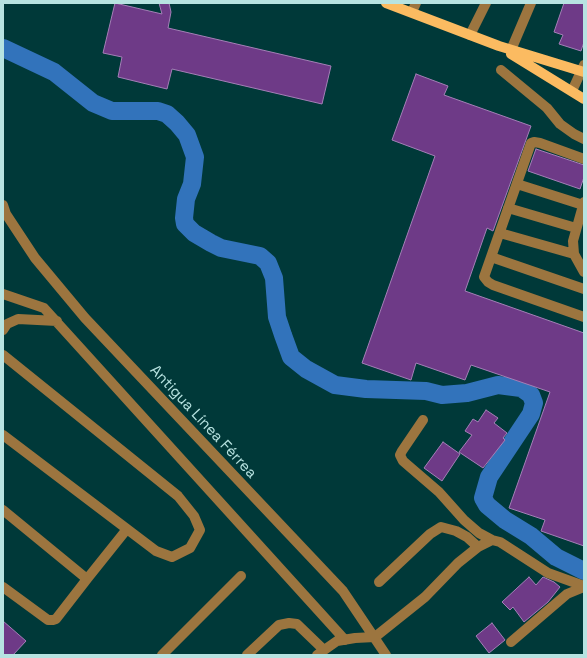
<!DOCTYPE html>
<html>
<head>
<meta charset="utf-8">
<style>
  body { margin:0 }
  #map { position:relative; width:587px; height:658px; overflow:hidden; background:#003939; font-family:"Space Grotesk",sans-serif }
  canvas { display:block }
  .frame { position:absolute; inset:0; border:4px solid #b7e3e1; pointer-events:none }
</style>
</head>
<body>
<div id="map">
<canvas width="587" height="658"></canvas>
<div class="frame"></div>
</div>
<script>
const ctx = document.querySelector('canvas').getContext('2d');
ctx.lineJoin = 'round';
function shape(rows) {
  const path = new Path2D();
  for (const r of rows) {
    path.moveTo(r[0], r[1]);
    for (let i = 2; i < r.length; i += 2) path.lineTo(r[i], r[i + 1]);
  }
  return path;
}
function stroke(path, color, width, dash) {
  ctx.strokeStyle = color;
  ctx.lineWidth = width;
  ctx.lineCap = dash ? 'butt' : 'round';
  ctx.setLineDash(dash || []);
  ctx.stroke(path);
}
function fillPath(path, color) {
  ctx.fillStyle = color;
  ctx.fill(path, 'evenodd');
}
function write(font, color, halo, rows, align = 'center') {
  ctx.font = font + ' "Space Grotesk",sans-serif';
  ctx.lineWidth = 4;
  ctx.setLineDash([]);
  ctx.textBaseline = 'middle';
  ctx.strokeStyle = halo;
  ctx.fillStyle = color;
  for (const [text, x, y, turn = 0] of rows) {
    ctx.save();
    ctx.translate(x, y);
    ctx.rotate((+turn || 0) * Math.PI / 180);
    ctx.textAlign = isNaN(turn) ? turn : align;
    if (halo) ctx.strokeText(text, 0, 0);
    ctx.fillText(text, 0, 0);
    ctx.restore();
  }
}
const river = shape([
  [3,48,54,72,93,103,112,111,158,111,167,114,177,123,187,135,195,157,192,184,186,199,184,218,185,224,194,233,211,243,221,248,260,256,268,263,274,278,277,317,283,335,291,357,306,369,335,385,366,389,426,391,442,395,467,393,498,385,521,388,531,395,534,403,531,414,489,477,483,498,487,505,505,520,531,536,556,557,584,571]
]);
const building = shape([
  [115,3,162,14,159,3,169,3,171,12,168,28,331,66,322,104,172,69,167,89,118,77,122,57,103,53,115,3],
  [564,3,584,3,584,42,581,51,559,44,563,35,554,32,564,3],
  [416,74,448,86,444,95,531,126,493,231,487,228,465,291,584,333,584,546,541,531,545,520,509,508,550,392,471,365,465,380,416,363,411,380,362,363,435,156,392,140,416,74],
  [536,149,584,165,584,177,580,189,528,171,536,149],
  [486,410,498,418,494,423,507,433,503,438,505,440,483,468,459,452,472,435,465,431,473,419,478,422,486,410],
  [443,442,460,454,442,481,424,468,443,442],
  [529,577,536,585,543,577,554,582,560,587,548,602,524,622,513,607,510,610,502,602,529,577],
  [3,621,26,641,13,655,3,655,3,621],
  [492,623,505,640,489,653,476,636,492,623]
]);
const minor = shape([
  [412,12,416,3],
  [470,35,486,3],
  [511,50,531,3],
  [501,70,547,108,560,124,574,134,584,139],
  [572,91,584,65],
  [584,159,540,143,534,142,531,143,484,277,488,282,493,285,584,317],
  [517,184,583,205],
  [584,202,573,241,574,254,584,272],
  [3,205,6,214,35,258,85,318,343,591,386,655],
  [508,208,576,228],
  [500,233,574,254],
  [491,257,584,289],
  [3,294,44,308,345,640],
  [3,330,7,324,18,319,57,321],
  [3,355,178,496,194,516,200,530,190,548,172,557,156,551,3,435],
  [423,420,402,451,400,455,403,461,439,492,464,520,479,533,492,540],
  [3,510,87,579,56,619,53,620,48,620,3,587],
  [87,579,127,529],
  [379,582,430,534,441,527,456,531,467,537,478,547],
  [511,642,567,594,584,587],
  [162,655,241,576],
  [247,655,279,625,289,623,297,624,324,650],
  [317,655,337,641,355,638,375,637,425,597,458,563,478,547,492,540,500,542,548,573,584,586]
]);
const major = shape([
  [386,3,499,46,584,72],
  [511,54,584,99]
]);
const streetNames = [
  ["Antigua Línea Férrea",203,422,47]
];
stroke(river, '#3273bb', 18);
fillPath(building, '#6e3a87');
stroke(building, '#a47fb7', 1);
stroke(minor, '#9c753f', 10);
stroke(major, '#fbbb61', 10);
write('15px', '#b7e3e1', '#003939', streetNames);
</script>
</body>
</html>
